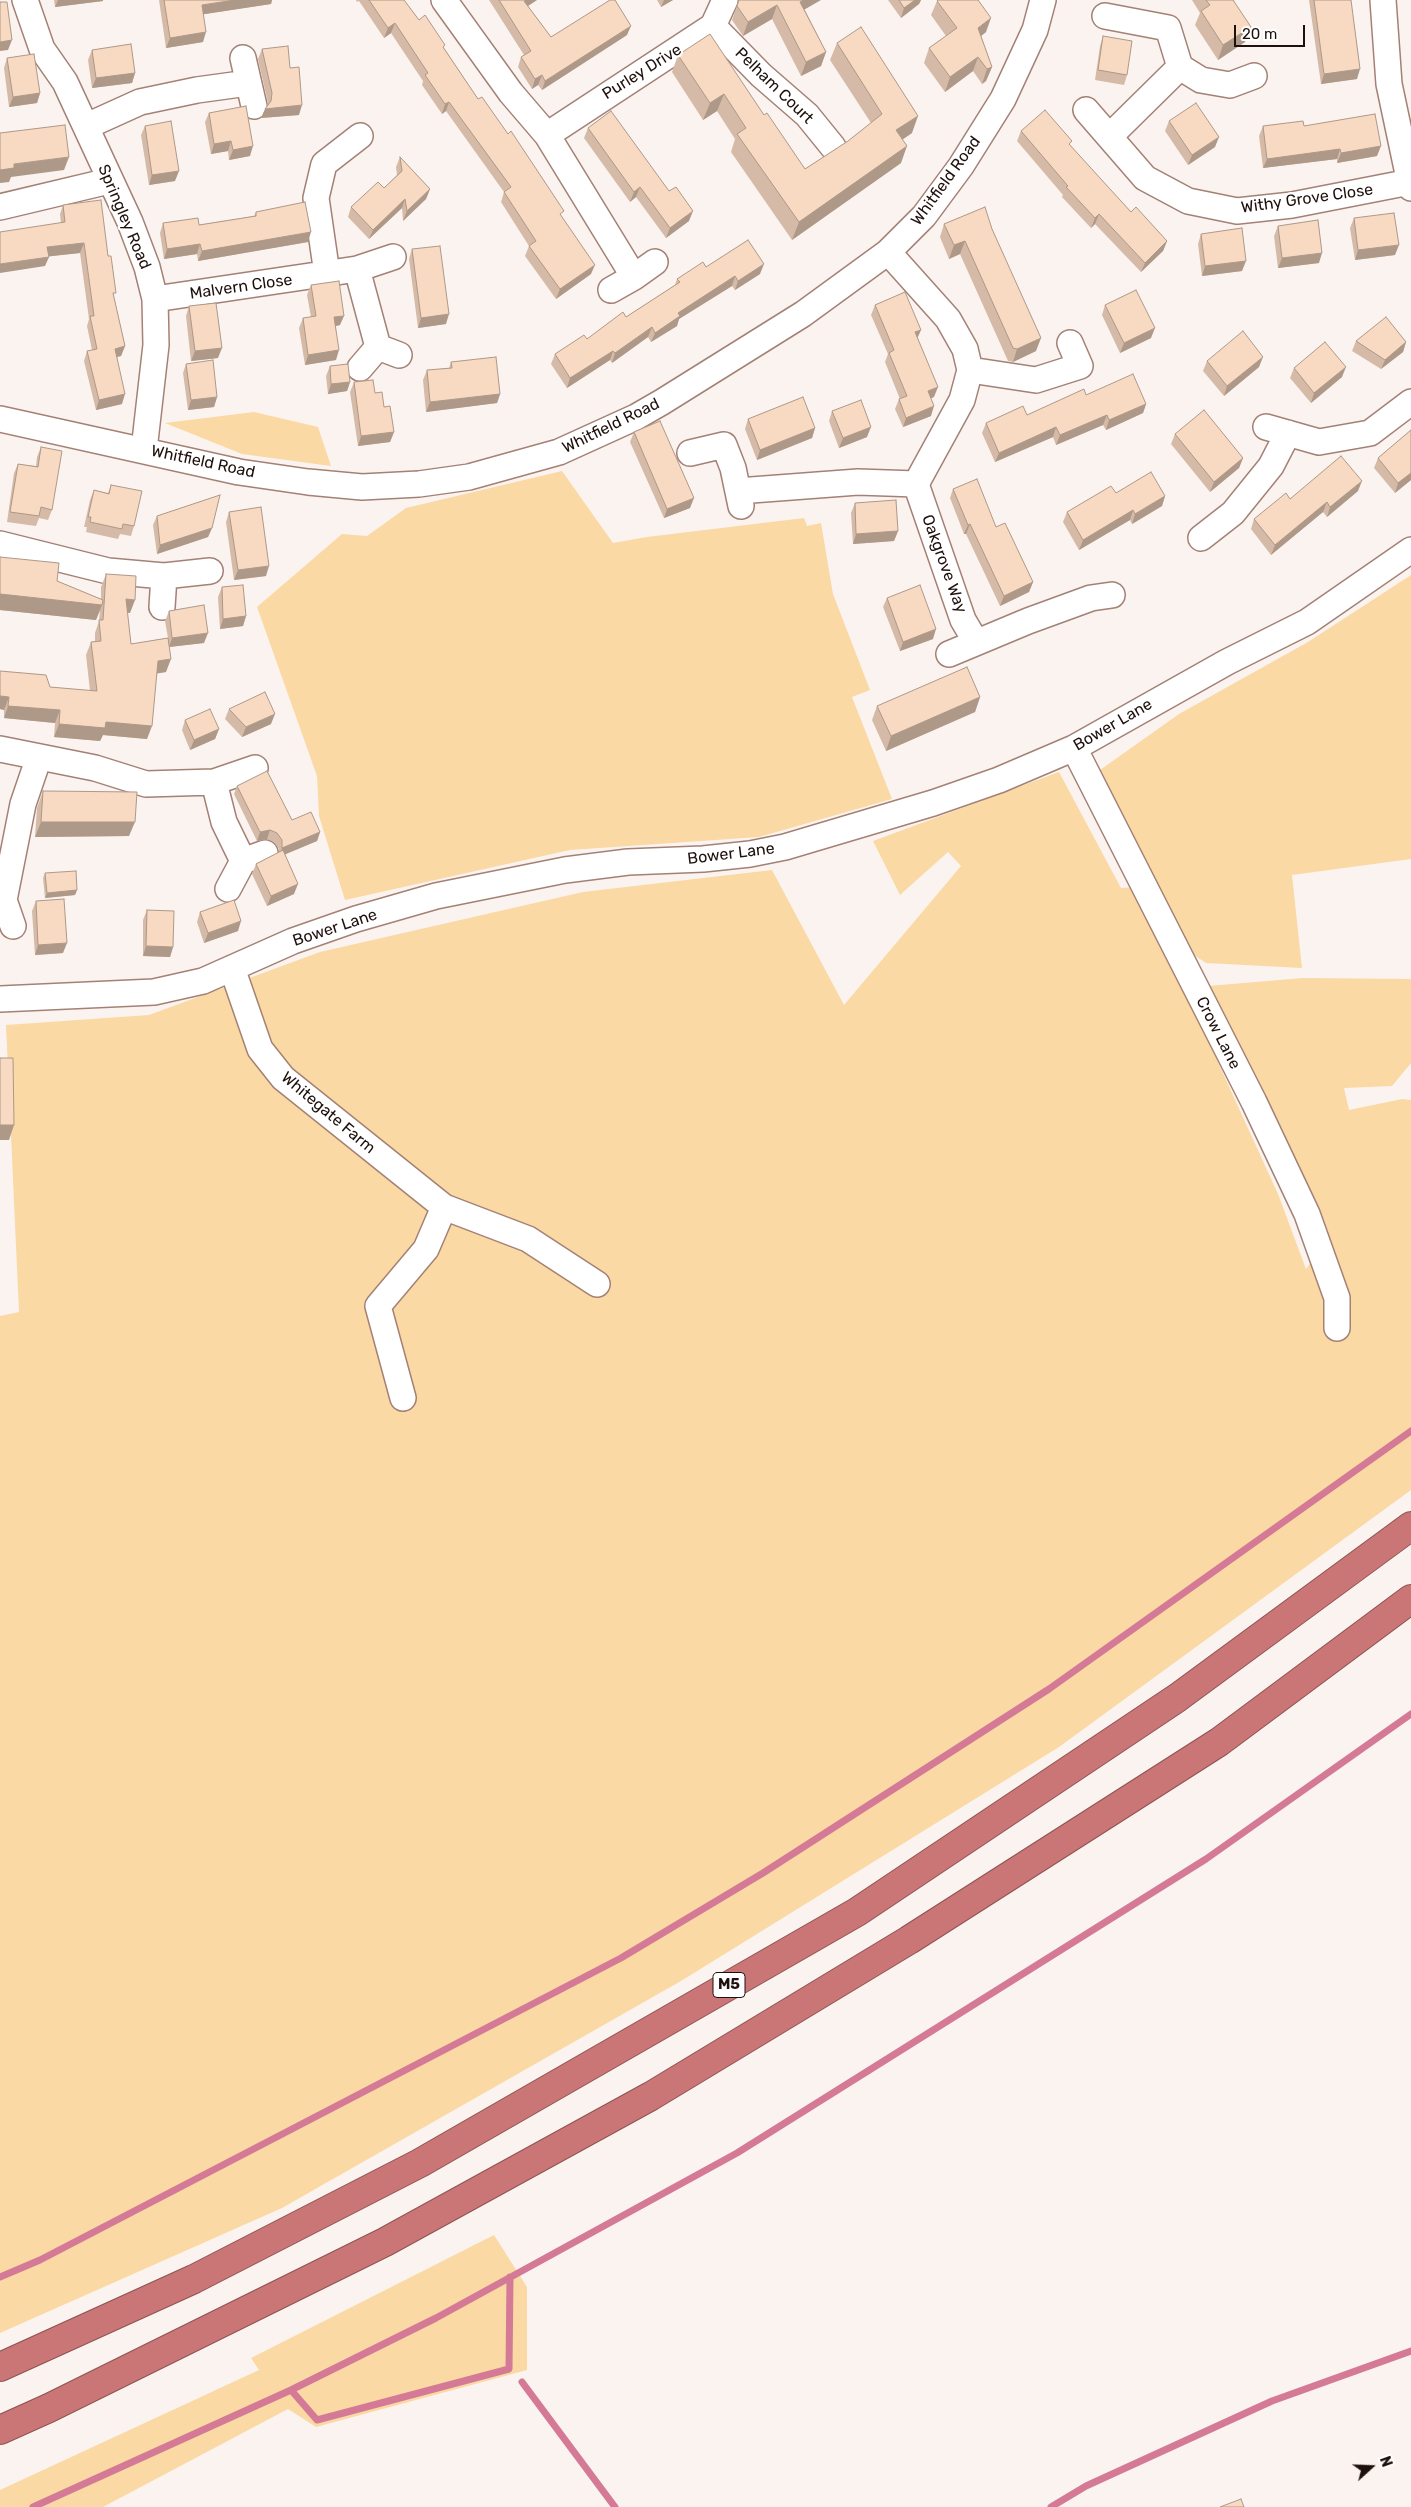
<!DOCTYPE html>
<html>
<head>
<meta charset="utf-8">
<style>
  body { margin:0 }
  #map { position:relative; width:1411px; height:2507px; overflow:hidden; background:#fbf3f0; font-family:Rubik,sans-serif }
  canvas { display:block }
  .north { position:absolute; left:1346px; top:2442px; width:50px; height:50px; -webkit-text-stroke:4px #fff; paint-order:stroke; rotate:70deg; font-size:14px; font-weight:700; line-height:20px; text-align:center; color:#1e110d }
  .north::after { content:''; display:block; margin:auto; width:18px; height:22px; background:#1e110d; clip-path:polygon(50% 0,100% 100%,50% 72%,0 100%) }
  .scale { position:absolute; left:1234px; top:25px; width:71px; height:22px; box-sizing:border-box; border:2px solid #1e110d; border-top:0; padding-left:6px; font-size:15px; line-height:18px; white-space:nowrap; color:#1e110d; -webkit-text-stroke:4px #fff; paint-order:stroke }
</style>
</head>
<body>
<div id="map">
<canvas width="1411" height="2507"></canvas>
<div class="north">N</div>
<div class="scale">20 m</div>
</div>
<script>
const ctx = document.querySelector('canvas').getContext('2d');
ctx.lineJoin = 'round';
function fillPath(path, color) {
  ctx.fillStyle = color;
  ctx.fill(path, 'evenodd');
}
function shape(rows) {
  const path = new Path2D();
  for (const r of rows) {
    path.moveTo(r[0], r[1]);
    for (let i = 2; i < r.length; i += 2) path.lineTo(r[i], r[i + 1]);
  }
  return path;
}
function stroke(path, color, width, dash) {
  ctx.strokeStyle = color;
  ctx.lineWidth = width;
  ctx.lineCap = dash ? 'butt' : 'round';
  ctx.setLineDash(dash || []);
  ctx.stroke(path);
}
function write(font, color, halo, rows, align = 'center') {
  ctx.font = font + ' Rubik,sans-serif';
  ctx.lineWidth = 4.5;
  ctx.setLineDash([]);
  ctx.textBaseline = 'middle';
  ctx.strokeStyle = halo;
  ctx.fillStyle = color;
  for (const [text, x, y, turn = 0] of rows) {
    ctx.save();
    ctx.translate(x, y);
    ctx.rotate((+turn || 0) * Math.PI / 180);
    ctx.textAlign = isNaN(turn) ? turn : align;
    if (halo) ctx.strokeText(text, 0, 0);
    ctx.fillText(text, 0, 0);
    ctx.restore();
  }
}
const green = shape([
  [254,412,318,427,331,466,242,454,165,423],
  [562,471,613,543,647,537,804,518,807,526,821,523,833,594,870,690,852,697,892,799,759,837,570,850,345,900,319,816,317,776,257,607,342,534,367,536,406,508],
  [1411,575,1411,859,1292,875,1302,968,1206,963,1188,951,1159,892,1134,896,1180,979,1278,1194,1306,1269,1323,1246,1208,986,1303,978,1411,979,1411,1063,1392,1086,1344,1088,1349,1110,1402,1099,1411,1100,1411,1490,1059,1747,681,1981,282,2208,0,2333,0,1316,19,1312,6,1025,149,1015,320,952,583,892,772,870,844,1005,961,866,948,852,900,895,873,841,1059,772,1121,888,1155,886,1100,770,1179,714,1308,642],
  [494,2235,527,2287,527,2370,316,2427,288,2409,103,2507,0,2507,0,2490,259,2370,251,2358]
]);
const stream = shape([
  [0,2277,40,2260,621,1958,763,1873,1049,1689,1411,1431],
  [522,2382,615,2507],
  [291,2390,317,2420,509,2369,510,2277],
  [33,2507,291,2390,436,2318,737,2153,1206,1859,1411,1714],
  [1051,2507,1086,2486,1272,2401,1411,2351]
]);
const minor = shape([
  [25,0,42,49,65,82,130,222,147,267,155,299,156,345,144,450],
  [444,0,511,93,547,135,634,277,611,290],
  [1383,0,1389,84,1411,188],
  [1105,16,1168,28,1180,67,1201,80,1230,85,1254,76],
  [713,26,761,75,807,115,833,147],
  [243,58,254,106],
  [1086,110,1145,178,1188,201,1237,211,1292,205,1410,182],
  [87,126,140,102,197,90,248,83],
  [547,135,713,26,725,0],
  [1110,136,1180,67],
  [0,207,109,181],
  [888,252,948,319,965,349,970,370,962,400,916,484],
  [357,269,393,257],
  [327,274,316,198,324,164,360,136],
  [634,277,655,262],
  [155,299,357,269,378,347,360,368],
  [378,347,399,355],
  [970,370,1036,380,1080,366,1070,343],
  [0,419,239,472,308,482,362,487,419,484,469,477,559,452,636,417,662,402,803,314,888,252,924,216,961,166,1003,99,1035,30,1043,0],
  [1266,427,1319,442,1370,433,1411,402],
  [690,453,724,445,733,468,741,506],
  [738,491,858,482,916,484,963,620,976,642],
  [1201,538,1233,513,1271,466,1288,433],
  [0,544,108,571,164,576,162,607],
  [164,576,210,571],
  [949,654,1028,621,1091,598,1112,595],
  [1074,748,1254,1102,1307,1214,1337,1298,1337,1328],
  [0,749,95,768,146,784,214,782,224,822,243,861,228,889],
  [214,782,255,768],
  [243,861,265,853],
  [13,926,4,900,23,804,39,757],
  [232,968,260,1049,283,1078,444,1207,426,1249,378,1306,403,1398],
  [0,999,154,992,203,981,293,941,356,919,436,896,565,870,628,862,703,859,750,854,785,847,933,803,999,780,1074,748,1227,662,1307,622,1411,550],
  [444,1207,528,1239,597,1284]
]);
const motorway = shape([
  [0,2367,194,2279,420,2163,857,1912,1177,1698,1411,1526],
  [0,2430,49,2408,385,2242,651,2096,909,1940,1219,1742,1411,1599]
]);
const wall = shape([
  [54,0,103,0,103,1,55,7],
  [159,0,272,0,271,4,204,14,203,42,166,48],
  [356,0,404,0,419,20,444,48,478,99,562,217,591,274,556,299,525,256,529,246,501,202,504,192,446,111,442,114,422,85,423,81,391,33,384,38,359,1,357,2],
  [489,0,537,0,528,6,551,37,627,35,542,90,538,85,532,89,518,67,521,57,524,55],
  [657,0,673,0,661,7],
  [739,0,805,10,826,52,821,66,801,76,772,19,743,36,732,20],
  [888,0,921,0,919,4,901,18],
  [1192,0,1234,0,1245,42,1218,60,1195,25,1200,13],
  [1309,0,1351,0,1357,79,1321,84],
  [937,1,986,32,981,36,992,67,986,81,982,84,973,71,945,92,924,63,929,48,946,36,931,15],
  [1103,36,1127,75,1124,85,1095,80,1100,46],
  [837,43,912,133,903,139,901,163,792,240,731,152,735,139,717,111,703,120,672,72,678,55,764,115,805,169,848,141,871,123,830,60],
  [262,49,299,115,261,118,268,103,258,59],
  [92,50,135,73,132,83,92,88,88,60],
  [7,58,40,93,37,103,9,107,4,68],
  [209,113,250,156,229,160,228,151,211,154,205,122],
  [1169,121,1215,147,1188,165,1165,131],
  [145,126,175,181,149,185,141,135],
  [1263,126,1304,126,1377,156,1337,163,1337,159,1263,168,1259,136],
  [588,128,689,221,666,238,636,197,630,202,584,138],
  [1021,131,1070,146,1131,212,1167,241,1163,251,1141,272,1095,224,1091,228,1062,197,1063,195,1017,141],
  [400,157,430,189,426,199,403,221,402,208,369,239,348,217,351,207,384,188,397,175,396,167],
  [63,205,108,256,114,297,125,346,121,356,117,357,122,404,96,410,84,361,87,351,92,350,87,326,89,319,80,253,49,256,45,266,61,223,60,214],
  [256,212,308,242,198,261,197,254,164,259,160,233,163,223,199,225,254,216],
  [1354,218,1395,255,1355,260,1350,228],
  [944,224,992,229,1036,351,1013,362,1008,361,960,254,949,259,940,237],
  [1278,226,1319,263,1278,268,1274,236],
  [1201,234,1242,271,1202,276,1198,244],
  [412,249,446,324,418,328,409,259],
  [706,267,760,274,735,290,732,286,679,319,677,326,651,342,648,337,612,363,610,360,567,388,551,364,555,354,587,339,626,317,675,285,677,279],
  [311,285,340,325,336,326,336,360,305,365,299,328,303,318,311,317,307,295],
  [875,305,918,338,934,397,931,398,931,416,903,427,895,409,899,399,900,399,885,362,888,354,871,315],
  [1105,305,1151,338,1120,353,1102,315],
  [189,306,218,358,191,361,186,316],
  [1356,341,1406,342,1403,352,1381,369,1352,351],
  [1207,361,1259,367,1224,396,1203,371],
  [451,362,500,394,497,403,426,412,423,380,427,370,449,368],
  [186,364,217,397,214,407,188,410,183,373],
  [330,366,350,382,347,391,328,394,326,376],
  [1294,368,1342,377,1311,403,1290,378],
  [354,382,375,393,384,407,394,432,390,442,358,446,350,392],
  [1146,404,1143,413,1106,430,1103,425,1056,445,1053,437,995,462,982,433,986,423,1027,415],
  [832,411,867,437,839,448,829,421],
  [748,419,815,428,812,438,757,460,745,429],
  [1411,430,1411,480,1395,493,1374,468,1378,458],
  [634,432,690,508,664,518,630,442],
  [1175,434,1243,458,1239,468,1210,492,1171,444],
  [41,447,52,510,48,520,39,518,36,526,7,522,14,473,18,464,36,466,37,457],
  [111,485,134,526,131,536,120,534,118,539,86,532,87,527,84,527,90,500,94,490,108,493],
  [953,489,996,527,1033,582,1029,592,1000,606,966,534,964,534,950,498],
  [1358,491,1327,517,1323,512,1271,555,1251,529,1254,519,1290,499],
  [1116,493,1165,496,1162,506,1132,524,1130,520,1079,550,1063,522,1067,512],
  [855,503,898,531,894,541,853,544,851,513],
  [229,512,266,576,234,580,226,522],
  [157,516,212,528,208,537,157,554,153,525],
  [0,557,101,599,101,587,106,574,130,613,127,613,131,644,168,638,165,621,169,611,204,643,169,647,166,672,157,673,147,739,103,735,100,741,54,737,55,723,4,718,4,710,0,709,0,671,50,687,90,691,86,655,91,642,95,641,95,633,99,621,100,610,96,620,0,610],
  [222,587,246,616,243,626,220,629,218,597],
  [887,598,933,639,900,651,883,607],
  [980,697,975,712,886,751,872,720,877,706],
  [229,709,271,724,242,737,225,719],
  [185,720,219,729,215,739,190,750,182,730],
  [237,786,292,820,320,832,317,841,285,854,294,894,267,906,252,874,256,864,279,852,279,849,274,842,267,839,257,841,234,794],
  [43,791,129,836,35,837,37,808],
  [45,873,77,890,75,895,45,898,43,878],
  [36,901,63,953,35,955,32,911],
  [147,910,173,947,170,957,143,956,143,920],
  [200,912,238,931,204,943,197,922]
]);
const shadedWall = shape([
  [58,0,103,0,103,1,55,7],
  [235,0,272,0,271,4,199,15,202,5],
  [526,0,537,0,520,11,524,1],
  [664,0,673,0,661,7],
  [803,0,821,0,795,15,800,2],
  [915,0,921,0,919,4,901,18,904,8],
  [777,5,772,19,743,36,748,22],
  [991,18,986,32,972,43,978,28],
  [395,23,391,33,384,38,388,28],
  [631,26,627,35,542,90,545,81],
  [1251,27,1245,42,1218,60,1223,45],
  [206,32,203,42,166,48,170,38],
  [12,40,8,50,0,51,0,42],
  [826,52,821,66,801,76,806,62],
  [978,57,973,71,945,92,950,77],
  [992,67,986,81,982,84,987,69],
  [1360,69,1357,79,1321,84,1324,74],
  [135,73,132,83,92,88,96,78],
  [542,75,538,85,532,89,535,79],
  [40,93,37,103,9,107,13,97],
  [724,94,717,111,703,120,710,103],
  [449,102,446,111,442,114,445,104],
  [302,105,299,115,261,118,265,109],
  [918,116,912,133,890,148,896,130],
  [1219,137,1215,147,1188,165,1192,155],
  [231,141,228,151,211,154,214,144],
  [253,146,250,156,229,160,233,150],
  [907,146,901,163,792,240,799,222],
  [1381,146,1377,156,1337,163,1341,153],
  [1340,149,1337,159,1263,168,1267,159],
  [69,157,64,170,11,177,9,182,0,183,0,170,14,164],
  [179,171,175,181,149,185,152,175],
  [640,187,636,197,630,202,634,192],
  [430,189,426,199,403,221,407,211],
  [405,199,402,208,369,239,373,230],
  [693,211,689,221,666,238,670,228],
  [1099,214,1095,224,1091,228,1095,218],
  [311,232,308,242,198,261,202,251],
  [965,241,960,254,949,259,954,245],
  [1167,241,1163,251,1141,272,1145,263],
  [84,243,80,253,44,257,47,247],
  [200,244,197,254,164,259,167,249],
  [1399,245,1395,255,1355,260,1358,250],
  [1322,253,1319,263,1278,268,1282,258],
  [49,257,45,266,0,273,0,264],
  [1246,261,1242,271,1202,276,1205,266],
  [764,264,760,274,735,290,738,281],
  [595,265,591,274,556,299,560,289],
  [735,276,732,286,679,319,677,326,651,342,655,333,678,313],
  [449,314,446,324,418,328,421,318],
  [344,316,340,325,331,327,334,317],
  [652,327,648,337,612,363,615,353],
  [1155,328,1151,338,1120,353,1124,343],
  [921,330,917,339,915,332],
  [1041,338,1036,351,1013,362,1017,349],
  [1406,342,1403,352,1381,369,1385,360],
  [125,346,121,356,112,358,115,349],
  [222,348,218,358,191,361,195,351],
  [339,350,336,360,305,365,308,355],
  [613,351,610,360,567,388,570,378],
  [1263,357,1259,367,1224,396,1227,386],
  [1346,367,1342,377,1311,403,1314,393],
  [350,382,347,391,328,394,331,384],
  [938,387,934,397,924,401,928,391],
  [125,394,122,404,96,410,99,400],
  [500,394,497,403,426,412,430,402],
  [217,397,214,407,188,410,191,400],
  [1146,404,1143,413,1106,430,1109,420],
  [934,406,931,416,903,427,906,418],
  [1107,415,1103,425,1056,445,1060,435],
  [871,427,867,437,839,448,843,438],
  [1056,427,1053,437,995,462,999,453],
  [815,428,812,438,757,460,760,450],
  [394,432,390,442,358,446,361,436],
  [1243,458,1239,468,1210,492,1214,482],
  [1411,473,1411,480,1395,493,1398,483],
  [1362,481,1358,491,1327,517,1330,507],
  [1165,496,1162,506,1132,524,1135,514],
  [694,498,690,508,664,518,667,509],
  [1327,502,1323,512,1271,555,1275,545],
  [1133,510,1130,520,1079,550,1083,540],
  [970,524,966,534,964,534,968,525],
  [212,528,208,537,157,554,160,545],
  [898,531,894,541,853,544,856,534],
  [269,566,266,576,234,580,238,570],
  [1033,582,1029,592,1000,606,1004,596],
  [0,594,102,605,96,620,0,610],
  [126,599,135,600,130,613,121,612],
  [246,616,243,626,220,629,223,619],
  [936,629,933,639,900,651,903,642],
  [208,633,204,643,169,647,172,638],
  [171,659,166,672,154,674,158,661],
  [0,696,9,697,4,710,0,709],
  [980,697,975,712,886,751,891,736],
  [8,706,60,710,55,723,4,718],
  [275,714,271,724,242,737,246,727],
  [106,722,152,726,147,739,103,735,100,741,54,737,59,724],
  [219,729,215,739,190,750,194,740],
  [41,822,135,822,129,836,35,837],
  [270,830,267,839,257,841,260,832],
  [320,832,317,841,279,857,282,848],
  [298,884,294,894,267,906,271,896],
  [77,890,75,895,45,898,47,893],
  [241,921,238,931,204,943,208,933],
  [67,943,63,953,35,955,38,945],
  [146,946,173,947,170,957,143,956],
  [0,1125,14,1125,9,1140,0,1140]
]);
const building = shape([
  [164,0,235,0,202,5,206,32,170,38,164,0],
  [369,0,404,0,419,20,425,15,445,45,443,47,478,99,482,97,508,134,511,131,564,211,560,214,595,265,560,289,529,246,536,241,504,192,511,187,449,102,445,104,425,75,428,73,395,23,388,28,369,0],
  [499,0,526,0,524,1,551,37,610,0,615,0,631,26,545,81,542,75,535,79,521,57,531,51,499,0],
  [739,0,803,0,800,2,826,52,806,62,777,5,748,22,737,6,739,0],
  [899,0,915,0,904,8,899,0],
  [938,0,978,0,991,18,978,28,992,67,987,69,978,57,950,77,929,48,957,28,937,1,938,0],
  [1206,0,1233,0,1251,27,1223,45,1201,11,1210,5,1206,0],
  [1314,0,1351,0,1360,69,1324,74,1314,0],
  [0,2,7,2,12,40,0,42,0,2],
  [861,27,918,116,896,130,907,146,799,222,737,134,746,128,724,94,710,103,678,55,710,34,764,115,767,113,805,169,848,141,882,114,837,43,861,27],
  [1103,36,1132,41,1127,75,1098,70,1103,36],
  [131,44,135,73,96,78,92,50,131,44],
  [288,46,290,68,299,67,302,105,265,109,271,101,272,93,262,49,288,46],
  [34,54,40,93,13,97,7,58,34,54],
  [1196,103,1219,137,1192,155,1169,121,1196,103],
  [246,106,253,146,233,150,231,141,214,144,209,113,246,106],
  [1045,110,1072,141,1069,144,1131,212,1136,207,1167,241,1145,263,1099,214,1095,218,1066,187,1068,186,1021,131,1045,110],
  [611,111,669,191,676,187,693,211,670,228,640,187,634,192,588,128,611,111],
  [1375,114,1381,146,1341,153,1340,149,1267,159,1263,126,1303,121,1304,126,1375,114],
  [171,121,179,171,152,175,145,126,171,121],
  [65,125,69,157,14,164,14,168,0,170,0,133,65,125],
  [400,157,430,189,407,211,405,199,373,230,351,207,378,182,384,188,402,171,400,157],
  [101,200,108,256,111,256,116,293,113,293,125,346,115,349,125,394,99,400,87,351,97,349,90,316,94,316,84,243,47,247,49,257,0,264,0,232,65,222,63,205,101,200],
  [305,202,311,232,202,251,200,244,167,249,163,223,198,218,199,225,256,216,256,212,305,202],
  [985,207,992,229,1041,338,1017,349,1013,348,965,241,954,245,944,224,985,207],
  [1394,213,1399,245,1358,250,1354,218,1394,213],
  [1318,220,1322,253,1282,258,1278,226,1318,220],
  [1242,228,1246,261,1205,266,1201,234,1242,228],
  [748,240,764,264,738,281,735,276,678,313,680,316,655,333,652,327,615,353,613,351,570,378,555,354,584,335,587,339,623,312,626,317,680,282,677,279,703,262,706,267,748,240],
  [440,246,449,314,421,318,412,249,440,246],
  [339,281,344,316,334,317,339,350,308,355,303,318,316,316,311,285,339,281],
  [1136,290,1155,328,1124,343,1105,305,1136,290],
  [905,292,921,330,915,332,938,387,928,391,934,406,906,418,899,399,907,396,889,353,894,350,875,305,905,292],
  [216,303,222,348,195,351,189,306,216,303],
  [1386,317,1406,342,1385,360,1356,341,1386,317],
  [1243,331,1263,357,1227,386,1207,361,1243,331],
  [1325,342,1346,367,1314,393,1294,368,1325,342],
  [496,357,500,394,430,402,427,370,452,368,451,362,496,357],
  [213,360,217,397,191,400,186,364,213,360],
  [348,364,350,382,331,384,330,366,348,364],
  [1133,374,1146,404,1109,420,1107,415,1060,435,1056,427,999,453,986,423,1023,406,1027,415,1084,389,1086,395,1133,374],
  [373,380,375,393,382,392,384,407,390,406,394,432,361,436,354,382,373,380],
  [803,397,815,428,760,450,748,419,803,397],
  [861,400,871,427,843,438,832,411,861,400],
  [1204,410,1243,458,1214,482,1175,434,1204,410],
  [660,421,694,498,667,509,634,432,660,421],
  [1411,430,1411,473,1398,483,1378,458,1411,430],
  [41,447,62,451,52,510,41,507,39,516,10,512,18,464,38,467,41,447],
  [1341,456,1362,481,1330,507,1327,502,1275,545,1254,519,1286,493,1290,499,1341,456],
  [1151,472,1165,496,1135,514,1133,510,1083,540,1067,512,1111,486,1116,493,1151,472],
  [977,479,996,527,1005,523,1033,582,1004,596,970,524,968,525,953,489,977,479],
  [111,485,142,491,134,526,123,524,122,529,90,522,91,517,88,517,94,490,109,494,111,485],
  [220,495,212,528,160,545,157,516,220,495],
  [896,500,898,531,856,534,855,503,896,500],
  [261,507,269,566,238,570,229,512,261,507],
  [0,557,59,563,57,581,103,600,102,605,0,594,0,557],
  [106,574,136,576,135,600,126,599,131,644,168,638,171,659,158,661,152,726,106,722,105,728,59,724,60,710,8,706,9,697,0,696,0,671,46,675,50,687,97,691,91,642,101,641,99,620,103,620,106,574],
  [243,585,246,616,223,619,222,587,243,585],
  [920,585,936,629,903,642,887,598,920,585],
  [204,605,208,633,172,638,169,611,204,605],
  [967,667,980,697,891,736,877,706,967,667],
  [265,692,275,714,246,727,229,709,265,692],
  [210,709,219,729,194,740,185,720,210,709],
  [267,771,292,820,311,812,320,832,282,848,282,840,277,833,270,830,260,832,237,786,267,771],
  [43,791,137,792,135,822,41,822,43,791],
  [283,850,298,884,271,896,256,864,283,850],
  [76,871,77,890,47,893,45,873,76,871],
  [64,899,67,943,38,945,36,901,64,899],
  [234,900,241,921,208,933,200,912,234,900],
  [147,910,174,911,173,947,146,946,147,910],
  [0,1058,13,1058,14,1125,0,1125,0,1058],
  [1241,2499,1244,2507,1220,2507,1241,2499]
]);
const shields = [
  [729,1985,32]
];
const shieldNames = [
  ["M5",729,1985]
];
const streetNames = [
  ["Purley Drive",642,72,-32],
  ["Pelham Court",774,86,44],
  ["Whitfield Road",946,181,-54],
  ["Withy Grove Close",1307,199,-8],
  ["Springley Road",124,217,67],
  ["Malvern Close",241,287,-8],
  ["Whitfield Road",611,426,-26],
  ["Whitfield Road",203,462,12],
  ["Oakgrove Way",944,564,70],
  ["Bower Lane",1113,725,-30],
  ["Bower Lane",731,854,-7],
  ["Bower Lane",335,928,-18],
  ["Crow Lane",1218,1033,63],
  ["Whitegate Farm",328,1113,40]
];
fillPath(green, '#fad9a4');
stroke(stream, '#d47a96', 7);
stroke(minor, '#a48175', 28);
stroke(motorway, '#8e5351', 30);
stroke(minor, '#fff', 25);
stroke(motorway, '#ca7676', 28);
fillPath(wall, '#d5bba7');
fillPath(shadedWall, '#ae9888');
fillPath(building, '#f8d9c2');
stroke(building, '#ae9888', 1);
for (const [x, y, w] of shields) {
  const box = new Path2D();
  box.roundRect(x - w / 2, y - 12.5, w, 25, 4);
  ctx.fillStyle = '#fff';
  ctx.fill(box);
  stroke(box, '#1e110d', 1);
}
write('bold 15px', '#1e110d', null, shieldNames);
write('16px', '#1e110d', '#fff', streetNames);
</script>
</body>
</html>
